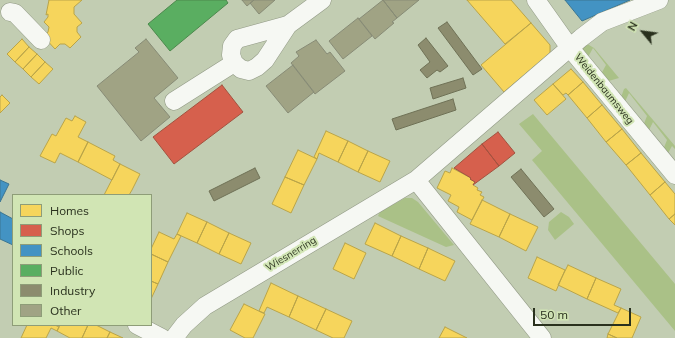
<!DOCTYPE html>
<html>
<head>
<meta charset="utf-8">
<style>
  body { margin:0 }
  #map { position:relative; width:675px; height:338px; overflow:hidden; background:#c2cdb2; font-family:Mulish,sans-serif }
  canvas { display:block }
  .legend { position:absolute; left:12px; top:194px; width:140px; height:132px; box-sizing:border-box; background:#d1e5b4; border:1px solid #8e9d78; margin:0; padding:5px 7px; list-style:none; font-size:12px; color:#2a311e }
  .legend li { display:flex; align-items:center; gap:8px; height:20px }
  .legend b { width:20px; border:1px solid #8e9d78 }
  .north { position:absolute; left:623px; top:12px; width:40px; height:40px; -webkit-text-stroke:3px #d1e5b4; paint-order:stroke; rotate:299deg; font-size:11px; font-weight:700; line-height:16px; text-align:center; color:#2a311e }
  .north::after { content:''; display:block; margin:auto; width:14px; height:18px; background:#2a311e; clip-path:polygon(50% 0,100% 100%,50% 72%,0 100%) }
  .scale { position:absolute; left:533px; top:308px; width:98px; height:18px; box-sizing:border-box; border:2px solid #2a311e; border-top:0; padding-left:5px; font-size:12px; line-height:14px; white-space:nowrap; color:#2a311e; -webkit-text-stroke:3px #d1e5b4; paint-order:stroke }
</style>
</head>
<body>
<div id="map">
<canvas width="675" height="338"></canvas>
<ul class="legend">
<li><b style="height:11px;background:#f6d55c"></b>Homes</li>
<li><b style="height:11px;background:#d6604d"></b>Shops</li>
<li><b style="height:11px;background:#4393c3"></b>Schools</li>
<li><b style="height:11px;background:#5aae61"></b>Public</li>
<li><b style="height:11px;background:#8c8c6e"></b>Industry</li>
<li><b style="height:11px;background:#a0a384"></b>Other</li>
</ul>
<div class="north">N</div>
<div class="scale">50 m</div>
</div>
<script>
const ctx = document.querySelector('canvas').getContext('2d');
ctx.lineJoin = 'round';
function fillPath(path, color) {
  ctx.fillStyle = color;
  ctx.fill(path, 'evenodd');
}
function shape(rows) {
  const path = new Path2D();
  for (const r of rows) {
    path.moveTo(r[0], r[1]);
    for (let i = 2; i < r.length; i += 2) path.lineTo(r[i], r[i + 1]);
  }
  return path;
}
function stroke(path, color, width, dash) {
  ctx.strokeStyle = color;
  ctx.lineWidth = width;
  ctx.lineCap = dash ? 'butt' : 'round';
  ctx.setLineDash(dash || []);
  ctx.stroke(path);
}
function write(font, color, halo, rows, align = 'center') {
  ctx.font = font + ' Mulish,sans-serif';
  ctx.lineWidth = 4;
  ctx.setLineDash([]);
  ctx.textBaseline = 'middle';
  ctx.strokeStyle = halo;
  ctx.fillStyle = color;
  for (const [text, x, y, turn = 0] of rows) {
    ctx.save();
    ctx.translate(x, y);
    ctx.rotate((+turn || 0) * Math.PI / 180);
    ctx.textAlign = isNaN(turn) ? turn : align;
    if (halo) ctx.strokeText(text, 0, 0);
    ctx.fillText(text, 0, 0);
    ctx.restore();
  }
}
const green = shape([
  [584,42,594,48,619,78,605,82,600,76,606,65,593,48,587,59,579,50],
  [626,88,675,146,675,149,672,146,667,155,663,150,667,140,653,122,648,132,643,126,647,116,629,93,624,104,620,100,624,89],
  [533,114,675,284,675,331,532,160,542,151,519,124],
  [405,198,412,198,418,202,454,245,446,247,378,216,380,212],
  [561,212,569,217,574,224,555,240,548,230,549,222]
]);
const homes = shape([
  [49,0,82,0,74,7,74,14,82,23,77,27,77,32,81,37,70,48,65,44,60,44,55,49,44,37,48,32,49,27,44,22,48,17,48,14,46,15,49,0],
  [467,0,511,0,531,23,505,44,467,0],
  [531,23,550,45,550,53,504,92,481,65,531,23],
  [22,39,29,47,15,62,7,54,22,39],
  [29,47,37,54,23,69,15,62,29,47],
  [37,54,45,62,31,77,23,69,37,54],
  [45,62,53,69,39,84,31,77,45,62],
  [571,69,583,82,568,95,566,93,563,95,553,84,571,69],
  [583,82,602,105,587,118,568,95,583,82],
  [553,84,566,99,547,115,534,100,553,84],
  [2,95,10,103,0,113,0,97,2,95],
  [602,105,622,129,606,142,587,118,602,105],
  [75,116,86,122,78,137,88,142,78,162,60,153,55,163,40,156,52,134,56,136,66,118,72,121,75,116],
  [622,129,641,153,626,165,606,142,622,129],
  [326,131,348,141,338,162,319,153,317,159,314,157,326,131],
  [348,141,368,151,358,172,338,162,348,141],
  [88,142,115,156,113,160,120,164,112,180,78,162,88,142],
  [298,150,317,159,304,185,285,177,298,150],
  [368,151,390,161,380,182,358,172,368,151],
  [641,153,665,182,650,195,626,165,641,153],
  [120,164,140,174,132,190,129,195,104,195,120,164],
  [452,168,471,178,470,179,475,182,473,185,478,188,477,190,482,192,480,195,484,197,472,220,457,212,459,207,448,201,451,195,437,188,445,171,450,173,452,168],
  [285,177,304,185,291,213,272,204,285,177],
  [665,182,675,194,675,214,669,219,650,195,665,182],
  [482,200,510,214,499,237,470,224,482,200],
  [187,213,207,222,197,243,177,234,187,213],
  [510,214,538,227,526,251,499,237,510,214],
  [675,214,675,225,669,219,675,214],
  [207,222,229,233,219,254,197,243,207,222],
  [375,223,401,236,392,256,365,244,375,223],
  [159,232,174,239,177,234,181,236,168,262,151,254,151,249,159,232],
  [229,233,251,243,241,264,219,254,229,233],
  [401,236,428,248,419,269,392,256,401,236],
  [345,243,366,253,354,279,333,269,345,243],
  [428,248,455,261,445,281,419,269,428,248],
  [151,254,168,262,158,284,151,281,151,254],
  [537,257,565,270,556,291,528,278,537,257],
  [568,265,596,278,587,299,558,285,568,265],
  [596,278,621,289,614,305,621,308,618,313,587,299,596,278],
  [151,281,158,284,151,299,151,281],
  [271,283,298,296,289,317,267,307,264,313,259,311,271,283],
  [298,296,326,309,316,330,289,317,298,296],
  [244,304,265,314,253,338,245,338,230,330,244,304],
  [621,308,641,317,632,338,617,338,608,334,621,308],
  [326,309,352,321,344,338,333,338,316,330,326,309],
  [27,325,55,325,59,327,57,331,51,328,46,338,21,338,27,325],
  [60,325,88,325,82,338,70,338,57,331,60,325],
  [88,325,96,325,110,332,107,338,82,338,88,325],
  [445,327,467,338,439,338,445,327],
  [110,332,123,338,107,338,110,332],
  [608,334,617,338,607,338,608,334]
]);
const shops = shape([
  [222,85,243,112,174,164,153,137,222,85],
  [498,132,515,153,499,166,482,144,498,132],
  [482,144,499,166,473,185,475,182,470,179,471,178,454,168,482,144]
]);
const schools = shape([
  [565,0,630,0,582,21,565,0],
  [0,180,9,184,0,202,0,180],
  [0,212,13,219,13,245,0,239,0,212]
]);
const public = shape([
  [177,0,226,0,228,3,170,51,148,24,177,0]
]);
const industry = shape([
  [447,22,482,69,473,75,438,28,447,22],
  [426,38,448,66,440,72,437,70,427,78,420,70,430,62,418,45,426,38],
  [463,78,466,88,433,99,430,88,463,78],
  [453,99,456,110,396,130,392,119,453,99],
  [255,168,260,178,214,201,209,191,255,168],
  [521,169,554,209,544,217,511,177,521,169]
]);
const building = shape([
  [242,0,254,0,247,6,242,0],
  [254,0,275,0,259,14,250,3,254,0],
  [383,0,419,0,397,18,383,0],
  [383,0,397,18,392,22,394,23,375,39,359,19,383,0],
  [358,18,372,36,343,59,329,41,358,18],
  [146,39,178,78,154,98,170,117,141,141,97,86,139,52,135,48,146,39],
  [316,40,327,54,330,52,345,71,315,94,291,63,299,56,296,52,316,40],
  [293,65,314,92,288,113,266,86,293,65]
]);
const minor = shape([
  [536,0,570,48,675,175],
  [10,12,15,13,41,40],
  [288,25,237,39,232,46,231,55,234,63,241,69,249,71,257,67,265,60,288,25,322,0],
  [174,101,234,63],
  [416,180,542,338],
  [137,325,162,338],
  [174,338,184,325,205,306,416,180,581,38,602,22,659,0]
]);
const streetNames = [
  ["Weidenbaumsweg",604,89,51],
  ["Wiesnerring",291,254,-31]
];
fillPath(green, '#aac187');
fillPath(homes, '#f6d55c');
stroke(homes, '#b9a449', 1);
fillPath(shops, '#d6604d');
stroke(shops, '#a2523f', 1);
fillPath(schools, '#4393c3');
stroke(schools, '#3c7692', 1);
fillPath(public, '#5aae61');
stroke(public, '#4c884d', 1);
fillPath(industry, '#8c8c6e');
stroke(industry, '#6f7156', 1);
fillPath(building, '#a0a384');
stroke(building, '#878b76', 1);
stroke(minor, '#919985', 19);
stroke(minor, '#f6f8f3', 18);
write('10px', '#2a311e', '#d1e5b4', streetNames);
</script>
</body>
</html>
